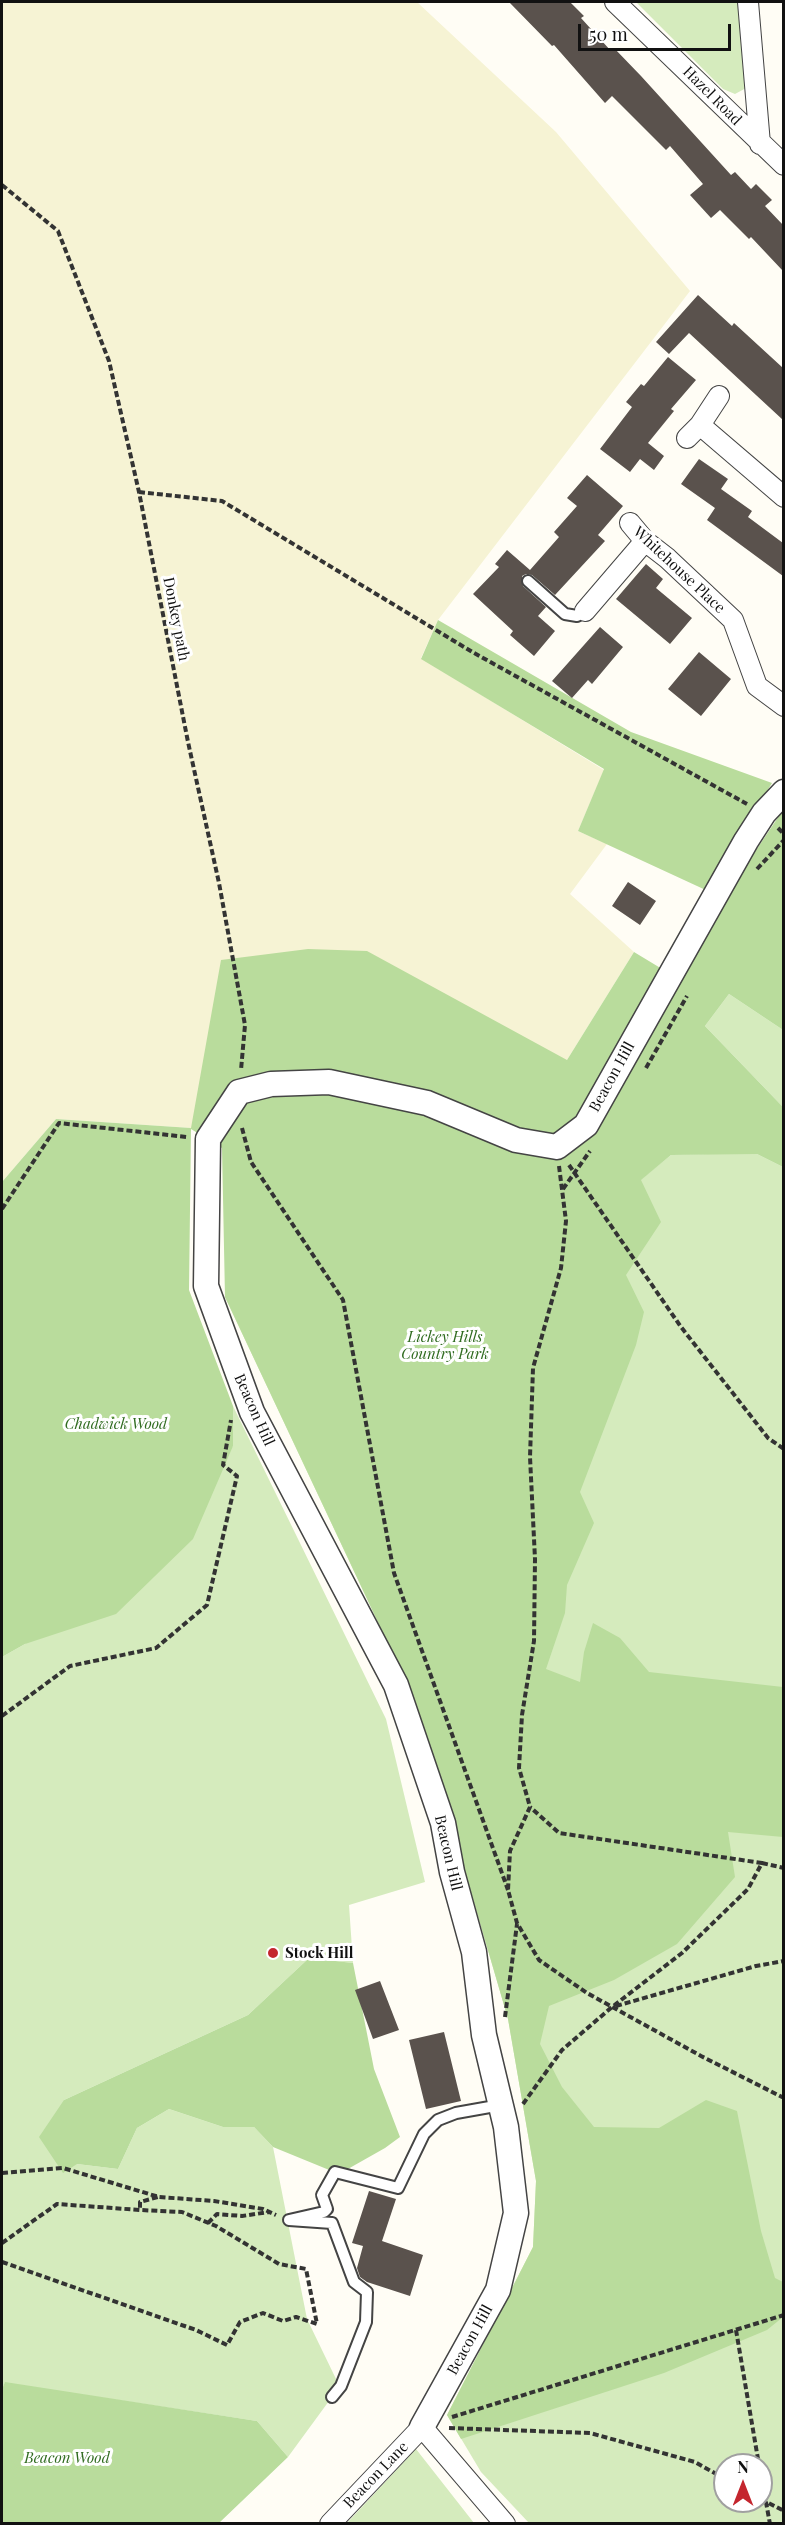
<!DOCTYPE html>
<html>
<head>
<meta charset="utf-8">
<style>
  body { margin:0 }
  #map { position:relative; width:785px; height:2525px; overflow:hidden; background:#fffdf5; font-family:"Playfair Display",serif }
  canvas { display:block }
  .frame { position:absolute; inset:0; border:3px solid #111; pointer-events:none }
  .north { position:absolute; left:713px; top:2453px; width:60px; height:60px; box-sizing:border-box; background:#fff; border:2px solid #a0a0a0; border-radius:50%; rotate:0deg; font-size:16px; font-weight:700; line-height:24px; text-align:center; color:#111 }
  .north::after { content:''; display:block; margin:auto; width:21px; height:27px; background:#c4262e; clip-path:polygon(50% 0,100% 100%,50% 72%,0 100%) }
  .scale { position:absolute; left:578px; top:24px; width:153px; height:27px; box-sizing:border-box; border:3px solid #111; border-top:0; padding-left:8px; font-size:18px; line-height:21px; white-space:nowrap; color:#111; -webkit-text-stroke:4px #fff; paint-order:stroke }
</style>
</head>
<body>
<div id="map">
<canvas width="785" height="2525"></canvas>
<div class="frame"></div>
<div class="north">N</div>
<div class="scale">50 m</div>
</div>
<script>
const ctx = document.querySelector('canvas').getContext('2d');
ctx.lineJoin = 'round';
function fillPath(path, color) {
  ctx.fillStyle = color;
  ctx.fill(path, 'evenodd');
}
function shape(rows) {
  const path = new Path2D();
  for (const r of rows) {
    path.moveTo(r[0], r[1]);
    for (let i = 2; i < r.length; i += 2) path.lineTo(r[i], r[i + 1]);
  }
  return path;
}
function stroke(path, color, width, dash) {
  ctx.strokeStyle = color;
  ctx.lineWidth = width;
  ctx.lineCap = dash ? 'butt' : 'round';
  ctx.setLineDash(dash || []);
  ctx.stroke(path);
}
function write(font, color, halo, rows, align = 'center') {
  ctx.font = font + ' "Playfair Display",serif';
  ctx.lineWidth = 6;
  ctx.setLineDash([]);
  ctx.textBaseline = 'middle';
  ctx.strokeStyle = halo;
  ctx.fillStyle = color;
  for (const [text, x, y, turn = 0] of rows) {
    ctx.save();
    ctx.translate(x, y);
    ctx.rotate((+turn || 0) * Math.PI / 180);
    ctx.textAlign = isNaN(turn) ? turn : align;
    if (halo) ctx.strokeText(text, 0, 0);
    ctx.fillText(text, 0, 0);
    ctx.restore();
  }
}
const farmland = shape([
  [2,2,417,2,556,132,690,291,438,620,421,658,604,770,578,831,607,844,570,894,634,952,567,1060,191,1128,56,1119,2,1182]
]);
const green = shape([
  [636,2,739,2,748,87,735,94,723,89],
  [729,994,783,1030,783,1107,705,1026],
  [708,1154,757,1154,783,1167,783,2523,529,2523,481,2472,447,2415,533,2247,536,2181,508,2019,416,1703,225,1297,640,1180,671,1155],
  [725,2465,761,2465,761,2501,725,2501],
  [233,1406,386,1719,425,1882,349,1905,353,1963,309,1958,248,2015,64,2100,77,2164,118,2169,137,2128,169,2109,223,2127,254,2127,273,2147,307,2319,337,2381,329,2401,288,2457,257,2421,5,2383,2,2389,2,1657,25,1644,233,1446],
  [416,2449,474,2523,347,2523]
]);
const forest = shape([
  [438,620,631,732,772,783,727,856,710,892,578,831,604,769,421,659],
  [783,810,783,1030,729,994,705,1026,783,1107,783,1167,757,1154,671,1155,641,1180,661,1222,626,1275,644,1312,636,1345,580,1492,594,1523,567,1585,565,1613,546,1669,580,1682,584,1652,593,1623,620,1638,649,1672,783,1687,783,1837,728,1832,735,1877,677,1944,614,1980,549,2006,540,2044,562,2087,594,2127,659,2128,706,2100,737,2111,761,2231,775,2278,783,2282,783,2317,767,2330,664,2373,461,2439,447,2415,533,2247,536,2181,508,2019,416,1703,225,1297,222,1148,191,1129,189,1290,233,1406,233,1446,193,1539,116,1614,25,1644,2,1657,2,1182,56,1119,191,1128,221,960,308,949,367,951,567,1060,634,952,672,975],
  [309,1958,353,1963,374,2069,400,2137,385,2148,339,2174,273,2147,254,2127,223,2127,169,2109,137,2128,118,2169,77,2164,63,2173,39,2137,64,2100,248,2015],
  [5,2382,257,2421,288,2457,219,2523,2,2523,2,2389]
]);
const building = shape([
  [509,2,570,2,584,16,581,18,611,51,614,48,641,76,731,175,735,172,751,189,756,184,772,200,765,206,783,225,783,271,751,237,749,239,720,210,711,218,690,195,703,184,670,146,666,150,612,96,605,103,554,45,552,46],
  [698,295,732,326,734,323,783,368,783,420,689,333,669,354,656,342],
  [668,357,696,380,671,409,674,411,648,443,664,456,654,470,640,459,630,472,600,449,632,407,626,402,641,384,644,386],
  [699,459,728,479,721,489,752,511,748,517,783,543,783,576,707,520,715,508,681,484],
  [587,475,623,506,598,535,605,541,555,595,532,575,526,574,522,576,523,586,546,607,538,616,555,631,534,656,510,635,513,631,473,594,499,567,495,564,507,550,530,570,559,537,554,532,577,506,567,498],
  [646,564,663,579,656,588,692,618,670,644,616,599],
  [600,627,623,647,592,684,588,680,572,698,552,681],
  [699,652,731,679,701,716,668,689],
  [628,882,656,901,640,925,612,906],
  [380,1981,399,2030,373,2039,355,1990],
  [444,2032,461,2101,426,2109,409,2040],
  [369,2191,396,2199,382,2241,423,2255,410,2296,367,2282,360,2277,357,2268,363,2246,352,2243]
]);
const path = shape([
  [2,185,58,231,109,361,139,492,188,742,219,883,245,1025,241,1070],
  [139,492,222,501,474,653,747,804],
  [778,828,784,834],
  [757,869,784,840],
  [646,1068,687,996],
  [242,1128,251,1162,343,1300,394,1573,508,1890],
  [569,1165,681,1327,768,1438,784,1449],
  [559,1166,566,1221,561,1268,533,1368,530,1457,535,1559,534,1641,522,1715,519,1768,530,1807,510,1851,508,1890,517,1923,539,1960,587,1993,701,2056,784,2098],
  [563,1189,590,1151],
  [2,1209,59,1123,187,1137],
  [2,1716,70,1666,156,1648,207,1605,237,1476,223,1465,231,1420],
  [762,1863,784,1868],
  [616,2006,756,1966,784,1961],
  [505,2017,517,1924],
  [523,2104,562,2050,612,2007,682,1953,748,1889,762,1863,559,1833,530,1807],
  [2,2173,63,2168,159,2197,214,2201,263,2209,276,2215],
  [208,2223,217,2214,242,2216,269,2212],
  [2,2243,57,2204,140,2210,140,2202,158,2197],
  [2,2262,196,2330,227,2345,240,2322,263,2313,283,2321,296,2317,317,2324,306,2269,279,2264,216,2226,182,2212,140,2210],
  [736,2330,759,2465],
  [452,2417,784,2315],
  [449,2428,590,2433,695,2462,725,2479],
  [761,2475,770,2524],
  [761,2499,784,2511]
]);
const service = shape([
  [528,581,565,614,577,616,585,611],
  [332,2397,341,2386,366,2322,367,2292,354,2282,332,2223,289,2220,324,2212,327,2209,322,2195,335,2172,398,2188,424,2134,438,2120,456,2113,501,2105]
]);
const minor = shape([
  [615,2,784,165],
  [748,2,760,144],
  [700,425,784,497],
  [687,438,700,425,719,396],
  [630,523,645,541,667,558,733,620,757,686,784,706],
  [585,611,645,541],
  [330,2524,422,2427,505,2524]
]);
const tertiary = shape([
  [422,2427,498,2290,516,2213,506,2127,484,2035,474,1952,452,1872,443,1823,396,1685,252,1412,206,1286,208,1139,239,1092,271,1084,329,1082,427,1103,516,1140,557,1147,586,1125,746,841,764,813,784,792]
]);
const markers = [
  [273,1953,6,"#c4262e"]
];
const streetNames = [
  ["Hazel Road",712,96,45],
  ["Whitehouse Place",679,570,43],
  ["Donkey path",176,619,79],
  ["Beacon Hill",612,1077,-61],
  ["Beacon Hill",254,1410,66],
  ["Beacon Hill",448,1853,77],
  ["Beacon Hill",470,2340,-61],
  ["Beacon Lane",376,2475,-46]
];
const parkNames = [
  ["Lickey Hills",445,1337],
  ["Country Park",445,1354],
  ["Chadwick Wood",116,1424],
  ["Beacon Wood",67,2458]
];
const poiNames = [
  ["Stock Hill",285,1953]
];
fillPath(farmland, '#f6f3d4');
fillPath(green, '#d5ebbd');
fillPath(forest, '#b9dc9c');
fillPath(building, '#5a524d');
stroke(service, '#444', 14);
stroke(minor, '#444', 22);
stroke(tertiary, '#444', 27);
stroke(path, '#333', 4, [6, 3]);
stroke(service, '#fff', 10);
stroke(minor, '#fff', 20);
stroke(tertiary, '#fff', 24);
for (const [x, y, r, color] of markers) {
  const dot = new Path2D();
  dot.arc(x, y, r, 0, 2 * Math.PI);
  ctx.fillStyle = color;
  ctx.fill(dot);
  stroke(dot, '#fff', 2);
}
write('15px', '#111', '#fff', streetNames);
write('italic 15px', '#2f6b1f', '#fff', parkNames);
write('bold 15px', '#111', '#fff', poiNames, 'left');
</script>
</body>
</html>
